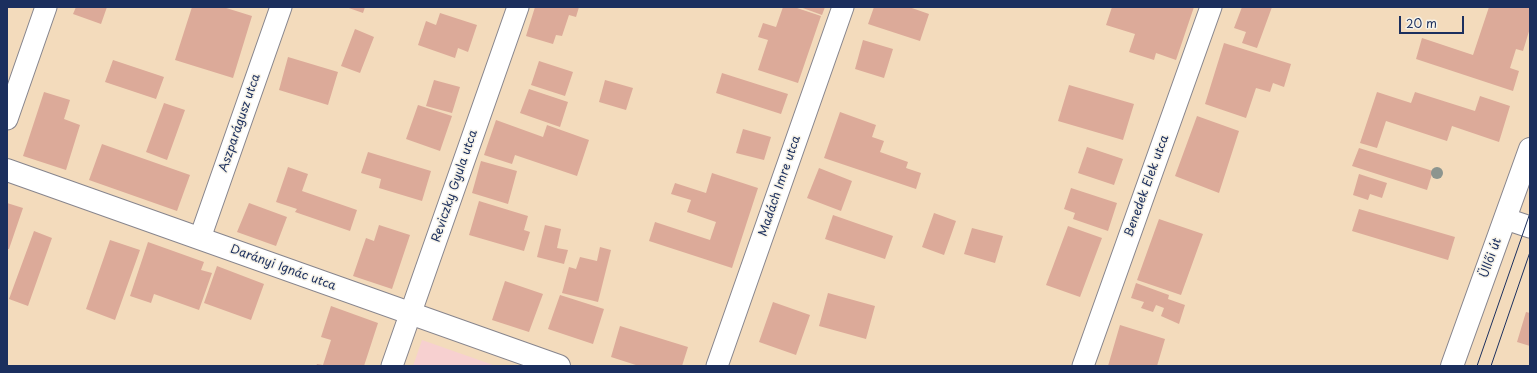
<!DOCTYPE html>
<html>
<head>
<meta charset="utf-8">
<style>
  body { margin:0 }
  #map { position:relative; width:1537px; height:373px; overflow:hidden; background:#f3dbbc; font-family:"Playpen Sans",sans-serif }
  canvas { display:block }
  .frame { position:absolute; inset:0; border:8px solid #1b2f5e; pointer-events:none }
  .scale { position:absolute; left:1399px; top:16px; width:65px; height:18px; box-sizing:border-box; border:2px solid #1b2f5e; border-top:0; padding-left:5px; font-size:12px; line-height:14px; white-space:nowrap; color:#1b2f5e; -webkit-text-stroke:3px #f7f3e8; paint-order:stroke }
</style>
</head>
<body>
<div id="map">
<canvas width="1537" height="373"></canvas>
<div class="frame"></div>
<div class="scale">20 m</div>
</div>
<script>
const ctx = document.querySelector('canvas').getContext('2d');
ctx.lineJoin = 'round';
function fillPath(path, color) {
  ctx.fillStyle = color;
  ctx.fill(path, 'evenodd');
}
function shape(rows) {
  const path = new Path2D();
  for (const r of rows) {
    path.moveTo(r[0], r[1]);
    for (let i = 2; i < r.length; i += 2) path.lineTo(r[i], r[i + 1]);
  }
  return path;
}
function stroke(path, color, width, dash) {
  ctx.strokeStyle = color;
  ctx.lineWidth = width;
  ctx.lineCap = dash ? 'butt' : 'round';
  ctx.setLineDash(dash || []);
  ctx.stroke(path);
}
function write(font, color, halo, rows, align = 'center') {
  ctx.font = font + ' "Playpen Sans",sans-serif';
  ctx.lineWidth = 3;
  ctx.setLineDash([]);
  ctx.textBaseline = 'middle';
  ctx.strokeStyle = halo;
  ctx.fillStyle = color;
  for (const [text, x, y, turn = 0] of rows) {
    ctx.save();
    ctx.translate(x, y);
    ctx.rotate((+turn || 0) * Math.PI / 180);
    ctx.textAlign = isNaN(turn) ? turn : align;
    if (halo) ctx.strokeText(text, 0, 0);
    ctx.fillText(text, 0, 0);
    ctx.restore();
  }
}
const built = shape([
  [422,340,496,366,413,366]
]);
const building = shape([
  [76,7,107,7,101,24,73,14],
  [192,7,223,7,252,16,233,78,175,60],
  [346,7,365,7,363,13],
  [535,7,579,7,576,17,569,15,562,36,556,35,553,44,526,36],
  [783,7,794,7,821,16,798,83,758,70,768,40,758,37,763,23,776,27],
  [800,7,825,7,822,15],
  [874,7,909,7,929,14,920,41,868,24],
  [1112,7,1194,7,1176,60,1156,53,1154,60,1129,52,1135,34,1106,25],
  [1242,7,1272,7,1257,48,1242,43,1246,32,1234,28],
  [1489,7,1530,7,1530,28,1523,51,1516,49,1510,68,1519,71,1513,91,1416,59,1422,38,1473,55],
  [440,13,477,25,468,52,458,48,455,58,418,45,426,21,436,25],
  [355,29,374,37,360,73,341,66],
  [863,40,893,49,884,78,855,69],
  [1224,43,1291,64,1284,87,1273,83,1270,92,1256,88,1246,118,1205,104],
  [288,57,338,72,328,105,279,90],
  [113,60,164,77,156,99,105,82],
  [539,61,573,72,565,96,531,85],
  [722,73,788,94,781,114,716,93],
  [434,80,460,87,452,113,426,106],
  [605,80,633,88,626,110,599,102],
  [1069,85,1134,104,1123,140,1058,121],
  [529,89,568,102,560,127,520,113],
  [44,92,70,100,64,119,80,125,66,170,23,156],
  [1377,92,1411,103,1415,92,1475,111,1480,96,1510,106,1499,142,1452,126,1447,141,1386,121,1377,148,1360,143],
  [164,103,185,110,167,160,146,152],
  [418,105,452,116,440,151,406,139],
  [840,112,876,125,872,137,884,141,880,152,908,162,906,168,921,173,916,189,824,158],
  [1197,116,1239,131,1219,193,1175,176],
  [496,120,543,137,547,125,589,140,577,176,515,155,512,164,484,155],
  [743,129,771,137,764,160,736,153],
  [102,144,190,175,177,211,89,180],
  [1087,147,1123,159,1114,185,1078,173],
  [1359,148,1433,171,1427,190,1352,166],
  [368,152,431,171,422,201,379,188,381,179,361,173],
  [481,161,517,171,508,204,472,193],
  [288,167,308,174,302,191,357,210,350,231,295,212,297,209,276,202],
  [819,168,852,181,841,211,807,198],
  [712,173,758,188,732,268,649,241,655,222,710,240,716,222,687,212,691,200,671,194,675,183,706,193],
  [1359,174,1387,183,1382,198,1370,194,1368,200,1353,195],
  [1071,188,1117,203,1108,231,1073,219,1075,213,1064,209],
  [479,201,528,216,524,230,530,232,524,251,469,235],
  [7,203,23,208,9,249,7,249],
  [249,203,287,217,276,246,237,232],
  [1359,209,1455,237,1448,260,1352,231],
  [934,213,956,221,944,255,922,247],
  [833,215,893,236,885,259,825,239],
  [1159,219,1203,234,1181,295,1137,280],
  [379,225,410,235,392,289,353,276,366,238,374,241],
  [545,225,561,229,557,248,568,250,564,264,537,257],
  [1068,226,1102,238,1080,297,1046,285],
  [972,228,1003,236,995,263,964,254],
  [34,231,52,238,28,306,9,299],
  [110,240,140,250,115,320,86,309],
  [148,242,204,262,201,270,212,273,199,310,154,294,151,303,130,296],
  [600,247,611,250,598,302,562,293,569,267,576,269,580,257,597,261],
  [217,266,264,284,251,320,204,303],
  [505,281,543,294,529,332,492,320],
  [1136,283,1169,295,1168,299,1185,305,1179,324,1161,316,1164,308,1156,305,1153,312,1141,308,1144,302,1131,298],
  [828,293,875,306,866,339,819,326],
  [560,295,604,309,593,344,548,329],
  [773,302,810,315,796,355,759,342],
  [331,306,378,323,364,366,316,366,317,364,323,365,331,340,321,337],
  [1526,312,1530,313,1530,346,1517,342],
  [1120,325,1165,339,1157,366,1108,366],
  [620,326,688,347,682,366,639,366,611,357]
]);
const street = shape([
  [7,119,46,7],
  [1506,219,1530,227],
  [200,238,281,7],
  [392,366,518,7],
  [717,366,843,7],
  [1083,366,1211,7]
]);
const secondary = shape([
  [7,170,559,366],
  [1452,366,1530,149]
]);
const tram = shape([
  [1477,366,1530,213],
  [1491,366,1530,252]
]);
const trees = [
  [1437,173]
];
const streetNames = [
  ["Aszparágusz utca",240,123,-71],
  ["Reviczky Gyula utca",455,186,-71],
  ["Madách Imre utca",780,186,-71],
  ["Benedek Elek utca",1147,186,-70],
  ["Üllői út",1491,258,-70],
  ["Darányi Ignác utca",283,268,20]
];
fillPath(built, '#f7d0d0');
fillPath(building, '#dcaa99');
stroke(street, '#87858d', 23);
stroke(secondary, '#87858d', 24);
stroke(street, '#fff', 21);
stroke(secondary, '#fff', 22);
stroke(tram, '#1b2f5e', 1);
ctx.fillStyle = '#8c958f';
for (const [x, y] of trees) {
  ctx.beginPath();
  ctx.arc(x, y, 6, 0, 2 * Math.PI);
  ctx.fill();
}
write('12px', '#1b2f5e', '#f7f3e8', streetNames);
</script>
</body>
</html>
